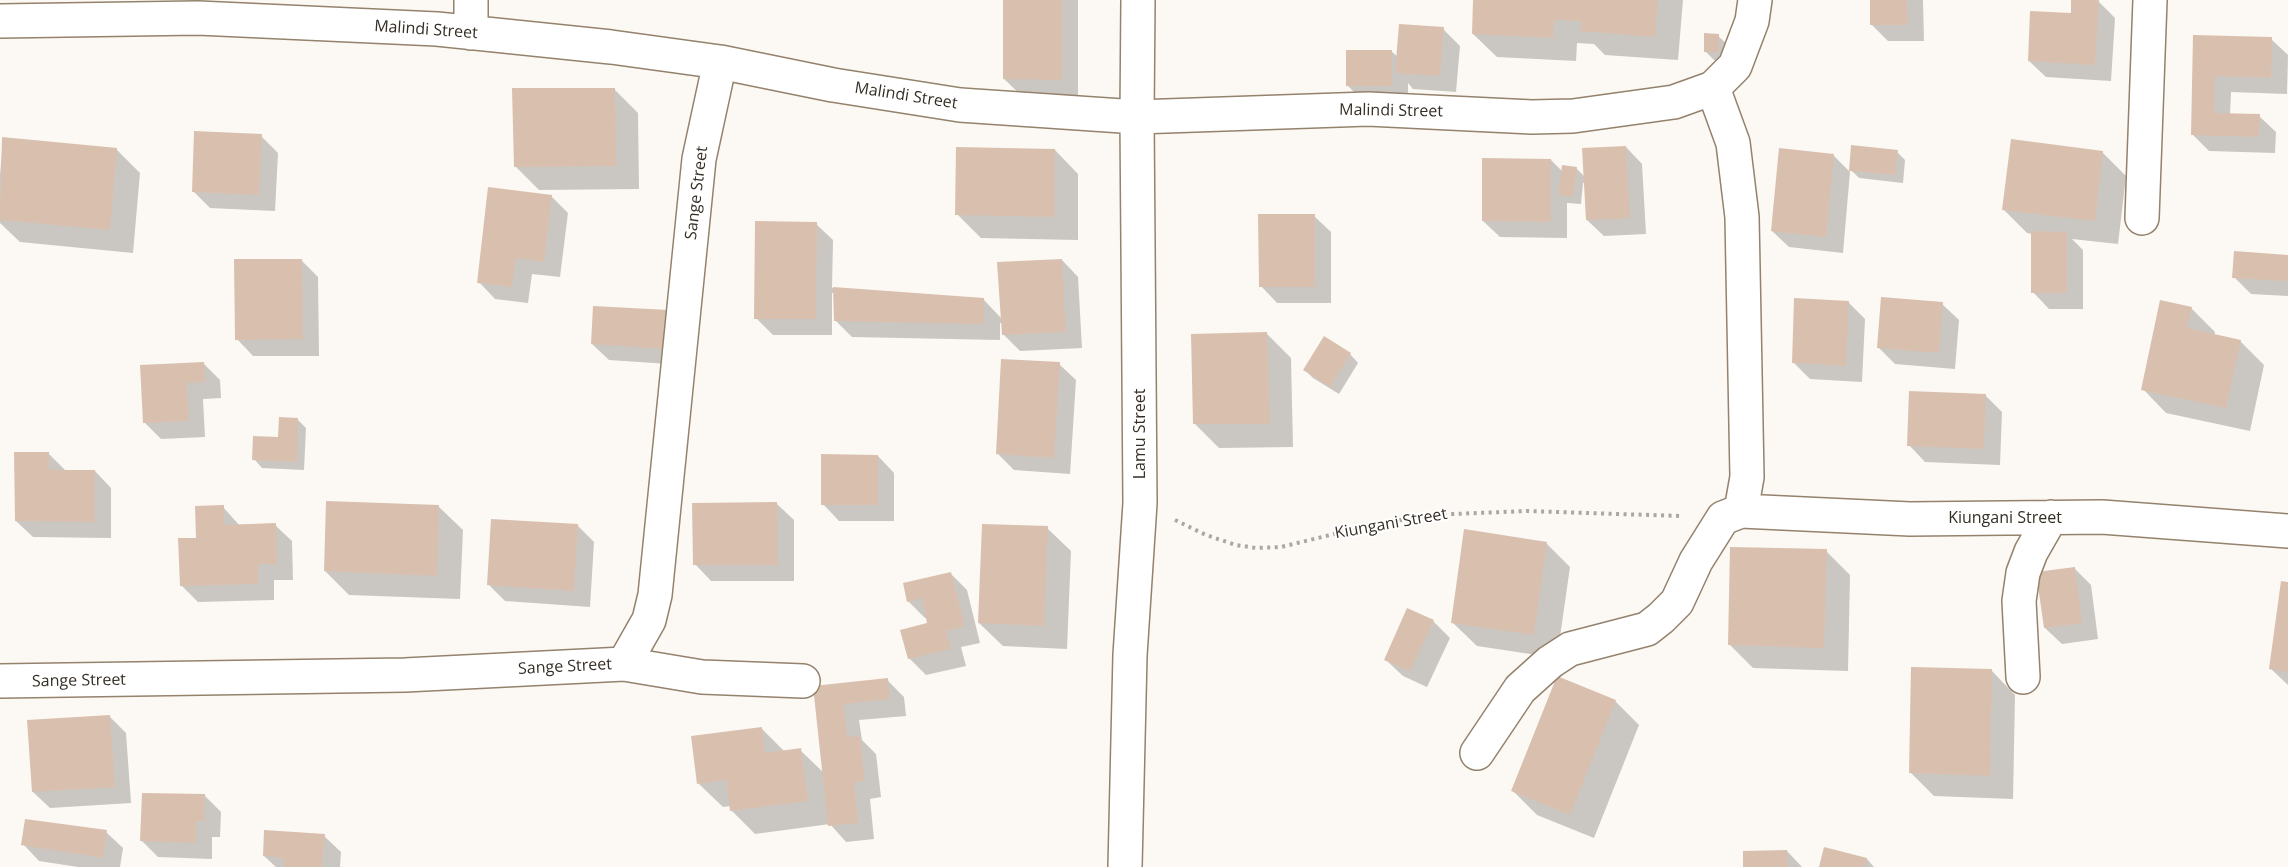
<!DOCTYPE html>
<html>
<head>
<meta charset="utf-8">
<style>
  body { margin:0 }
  canvas { display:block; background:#fcf8f3 }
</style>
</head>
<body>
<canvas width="2288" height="867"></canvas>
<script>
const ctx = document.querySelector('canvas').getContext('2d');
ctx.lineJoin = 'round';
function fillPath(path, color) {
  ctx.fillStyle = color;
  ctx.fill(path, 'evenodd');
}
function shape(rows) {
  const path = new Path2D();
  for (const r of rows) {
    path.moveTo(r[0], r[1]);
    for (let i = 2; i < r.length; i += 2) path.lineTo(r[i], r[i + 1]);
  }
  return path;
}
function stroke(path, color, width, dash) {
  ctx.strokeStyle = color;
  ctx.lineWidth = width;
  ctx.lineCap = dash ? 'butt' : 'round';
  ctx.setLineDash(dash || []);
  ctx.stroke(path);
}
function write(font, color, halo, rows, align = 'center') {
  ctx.font = font + ' "Open Sans",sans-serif';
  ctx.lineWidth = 4.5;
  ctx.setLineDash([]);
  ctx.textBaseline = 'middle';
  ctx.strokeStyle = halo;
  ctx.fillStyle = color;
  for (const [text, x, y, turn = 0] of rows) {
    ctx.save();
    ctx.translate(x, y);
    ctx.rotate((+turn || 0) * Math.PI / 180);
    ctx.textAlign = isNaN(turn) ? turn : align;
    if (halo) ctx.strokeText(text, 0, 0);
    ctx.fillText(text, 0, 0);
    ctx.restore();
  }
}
const shadow = shape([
  [1004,0,1078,0,1078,96,1021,95,1004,79],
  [1475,0,1683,0,1678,60,1605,55,1594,44,1577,43,1576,61,1497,57,1473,34],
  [1871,0,1923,0,1924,41,1888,41,1871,24],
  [2073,0,2098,1,2115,18,2111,81,2046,77,2029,61,2072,15],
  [1443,29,1460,46,1456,92,1413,89,1408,83,1408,102,1364,102,1347,85,1391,51,1398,57],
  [1718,36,1727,44,1726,60,1714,60,1705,51],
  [2195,36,2271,39,2288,55,2287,94,2231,92,2230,115,2259,116,2276,132,2275,153,2209,151,2192,134],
  [614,89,638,113,639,189,539,190,515,166],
  [261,136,278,153,275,211,210,208,193,191],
  [3,139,116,149,140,173,133,253,20,242,0,223,0,175],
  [1626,147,1642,164,1646,234,1604,236,1587,220,1585,183,1583,183,1581,204,1567,203,1567,238,1500,237,1483,221,1551,160,1563,172,1576,168,1585,177],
  [1055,150,1078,174,1078,240,981,238,957,214],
  [1897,152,1905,160,1903,183,1859,178,1851,170],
  [2102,152,2126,176,2118,244,2072,239,2083,250,2083,309,2049,309,2033,292,2033,234,2027,233,2004,210],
  [1833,155,1850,172,1843,253,1789,247,1772,231],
  [551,196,568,213,560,277,532,274,528,303,495,299,479,282],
  [1314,216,1331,232,1331,303,1277,303,1261,286],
  [816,224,833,240,832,288,984,300,1002,319,1062,260,1078,277,1082,348,1020,351,1003,334,1003,323,1000,323,1000,340,852,337,836,321,835,293,832,293,832,335,773,335,756,318],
  [2288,256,2288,296,2251,294,2234,277],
  [302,261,318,277,319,356,253,356,237,339],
  [1848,302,1865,319,1862,382,1810,379,1793,362],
  [1942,304,1959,320,1955,369,1895,364,1878,347],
  [2191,308,2215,332,2214,336,2240,341,2264,365,2250,431,2166,413,2143,389],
  [668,312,683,365,609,360,592,344],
  [1267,334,1291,358,1293,447,1219,448,1195,424],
  [1350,354,1358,363,1339,394,1313,378,1305,370],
  [204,364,220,380,221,398,203,399,205,437,161,439,144,422],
  [1059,364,1076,380,1070,474,1014,470,997,453],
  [1985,395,2002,412,2000,465,1925,462,1909,445],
  [298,420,306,428,304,470,262,468,254,459,279,439],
  [48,453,65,470,95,471,111,488,111,538,33,537,16,521],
  [878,456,894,473,894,521,839,521,823,504],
  [777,504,794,520,794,581,711,581,695,564],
  [223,507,240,526,275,525,292,541,293,580,274,580,274,600,198,602,182,586,197,540],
  [439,507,463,530,460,599,349,595,325,571],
  [577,525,594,542,590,607,505,601,489,585],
  [1047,528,1071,551,1067,649,1003,646,979,623],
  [1546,543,1570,567,1557,658,1477,646,1453,623],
  [1826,551,1850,575,1848,671,1753,668,1729,644],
  [2074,568,2091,585,2098,639,2062,644,2045,628],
  [950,573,967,590,980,643,961,647,966,666,926,675,909,658,929,624,928,617,925,618,908,601],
  [2288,583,2288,685,2270,668],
  [1433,621,1450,638,1427,687,1403,676,1386,660],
  [1992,671,2015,695,2013,799,1934,796,1910,772],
  [887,680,904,697,906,716,859,720,862,740,876,754,881,797,870,799,874,839,846,842,830,824,755,834,731,810,731,806,723,807,699,784,762,729,785,752,800,750,824,773,814,687],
  [1615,701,1639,725,1594,838,1537,815,1513,791],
  [109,716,126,733,131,803,50,808,33,792],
  [204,795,221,812,220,837,212,837,212,859,158,857,142,841],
  [106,832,123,848,120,867,78,867,39,861,23,844],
  [324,836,341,852,340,867,276,867,264,856],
  [1787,851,1802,867,1745,867],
  [1867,859,1874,867,1821,867]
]);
const building = shape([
  [1003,0,1062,0,1062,80,1003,79],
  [1473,0,1658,0,1655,37,1580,31,1581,21,1554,20,1553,38,1472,34],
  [1870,0,1907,0,1908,25,1870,25],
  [2071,0,2099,0,2095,65,2028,61,2030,11,2071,13],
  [1399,24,1444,27,1440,76,1395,73],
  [1704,33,1719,34,1719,52,1704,52],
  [2193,35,2272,37,2271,78,2215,76,2214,113,2260,114,2259,137,2191,135],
  [1346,50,1392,50,1392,86,1346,86],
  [512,88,615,88,616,166,514,167],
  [194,131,262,134,259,195,192,192],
  [2,137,117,148,110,230,0,220],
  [2011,139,2103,151,2095,221,2002,210],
  [1851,145,1898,150,1895,175,1849,171],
  [1626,146,1630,218,1586,220,1582,148],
  [956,147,1055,149,1055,217,955,215],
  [1779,148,1834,154,1826,237,1771,231],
  [1482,158,1551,159,1551,222,1482,221],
  [1562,165,1577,167,1573,197,1558,195],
  [488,187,552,195,544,262,516,258,512,287,477,283],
  [1258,214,1315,214,1315,287,1259,287],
  [755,221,817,222,816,319,754,319],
  [2031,231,2067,232,2067,293,2031,293],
  [2234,251,2288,255,2288,281,2232,278],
  [234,259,302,259,303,339,235,340],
  [1062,259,1066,332,1002,335,997,262],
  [833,287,984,298,984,324,834,321],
  [1881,297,1943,302,1939,353,1877,348],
  [1794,298,1849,301,1846,366,1792,363],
  [2160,300,2192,307,2187,328,2241,340,2226,408,2141,390],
  [593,306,669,310,667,349,591,344],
  [1267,332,1270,424,1193,424,1191,334],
  [1324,336,1351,353,1330,387,1303,370],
  [1001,359,1060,362,1054,458,996,454],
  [204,362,205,382,187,383,189,421,143,423,140,365],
  [1909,391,1986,394,1984,449,1907,446],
  [279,417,298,418,297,462,252,460,253,436,278,437],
  [14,452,49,452,49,470,95,470,95,522,15,521],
  [821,454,878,455,878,505,821,505],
  [326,501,439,505,437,576,324,571],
  [777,502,778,565,693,565,692,503],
  [224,505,224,525,276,523,277,564,258,564,258,584,180,586,178,538,196,538,195,506],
  [491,519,578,524,574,591,487,585],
  [982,524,1048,526,1044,626,978,623],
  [1464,529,1547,542,1534,635,1451,623],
  [1730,547,1827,549,1824,648,1728,645],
  [2075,567,2082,623,2044,628,2036,572],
  [951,572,965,626,946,631,951,649,908,659,900,630,927,623,922,598,907,602,903,583],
  [2281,581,2288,582,2288,672,2269,669],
  [1407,608,1434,620,1410,671,1384,660],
  [1911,667,1992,669,1990,776,1909,773],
  [1557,676,1616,700,1570,815,1511,791],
  [888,678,890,699,844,704,847,737,860,736,865,781,854,782,858,823,828,826,813,686],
  [110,715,115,787,32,792,27,720],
  [762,727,765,753,801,748,808,801,730,811,726,780,697,784,691,736],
  [142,793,205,794,204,821,196,821,196,843,140,841],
  [25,819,107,830,103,858,21,845],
  [264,830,325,834,322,867,284,867,284,858,263,856],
  [1824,847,1867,858,1865,867,1819,867],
  [1787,850,1788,867,1743,867,1743,851]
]);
const path = shape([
  [1175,520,1206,535,1236,545,1256,548,1281,547,1367,526,1429,515,1527,511,1681,516]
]);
const street = shape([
  [471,0,471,33],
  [0,21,198,18,437,29,611,47,720,62,833,85,960,105,1137,117,1368,109,1532,117,1573,116,1674,102,1713,88,1735,66,1752,21,1755,0],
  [1713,88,1733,143,1742,217,1747,477,1741,511],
  [2142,218,2150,0],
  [624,664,702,677,803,681],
  [2023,677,2019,601,2023,573,2031,552,2051,517],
  [0,681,405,675,624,664,649,620,655,595,699,159,720,62],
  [1477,753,1520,689,1550,662,1570,649,1647,629,1661,618,1677,602,1696,561,1723,518,1741,511,1910,519,2102,517,2288,531],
  [1125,867,1130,655,1140,503,1137,117,1138,0]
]);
const streetNames = [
  ["Malindi Street",426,30,4],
  ["Malindi Street",906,96,9],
  ["Malindi Street",1391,111,1],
  ["Sange Street",697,193,-83],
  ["Lamu Street",1140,434,-90],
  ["Kiungani Street",2005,518],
  ["Kiungani Street",1391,524,-10],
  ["Sange Street",565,667,-3],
  ["Sange Street",79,681,-1]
];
fillPath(shadow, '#0003');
fillPath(building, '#d9c0ae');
stroke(street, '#94826d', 36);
stroke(path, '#aba69f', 4, [3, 4.5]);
stroke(street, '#fff', 33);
write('16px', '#352e25', '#fff', streetNames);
</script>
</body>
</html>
